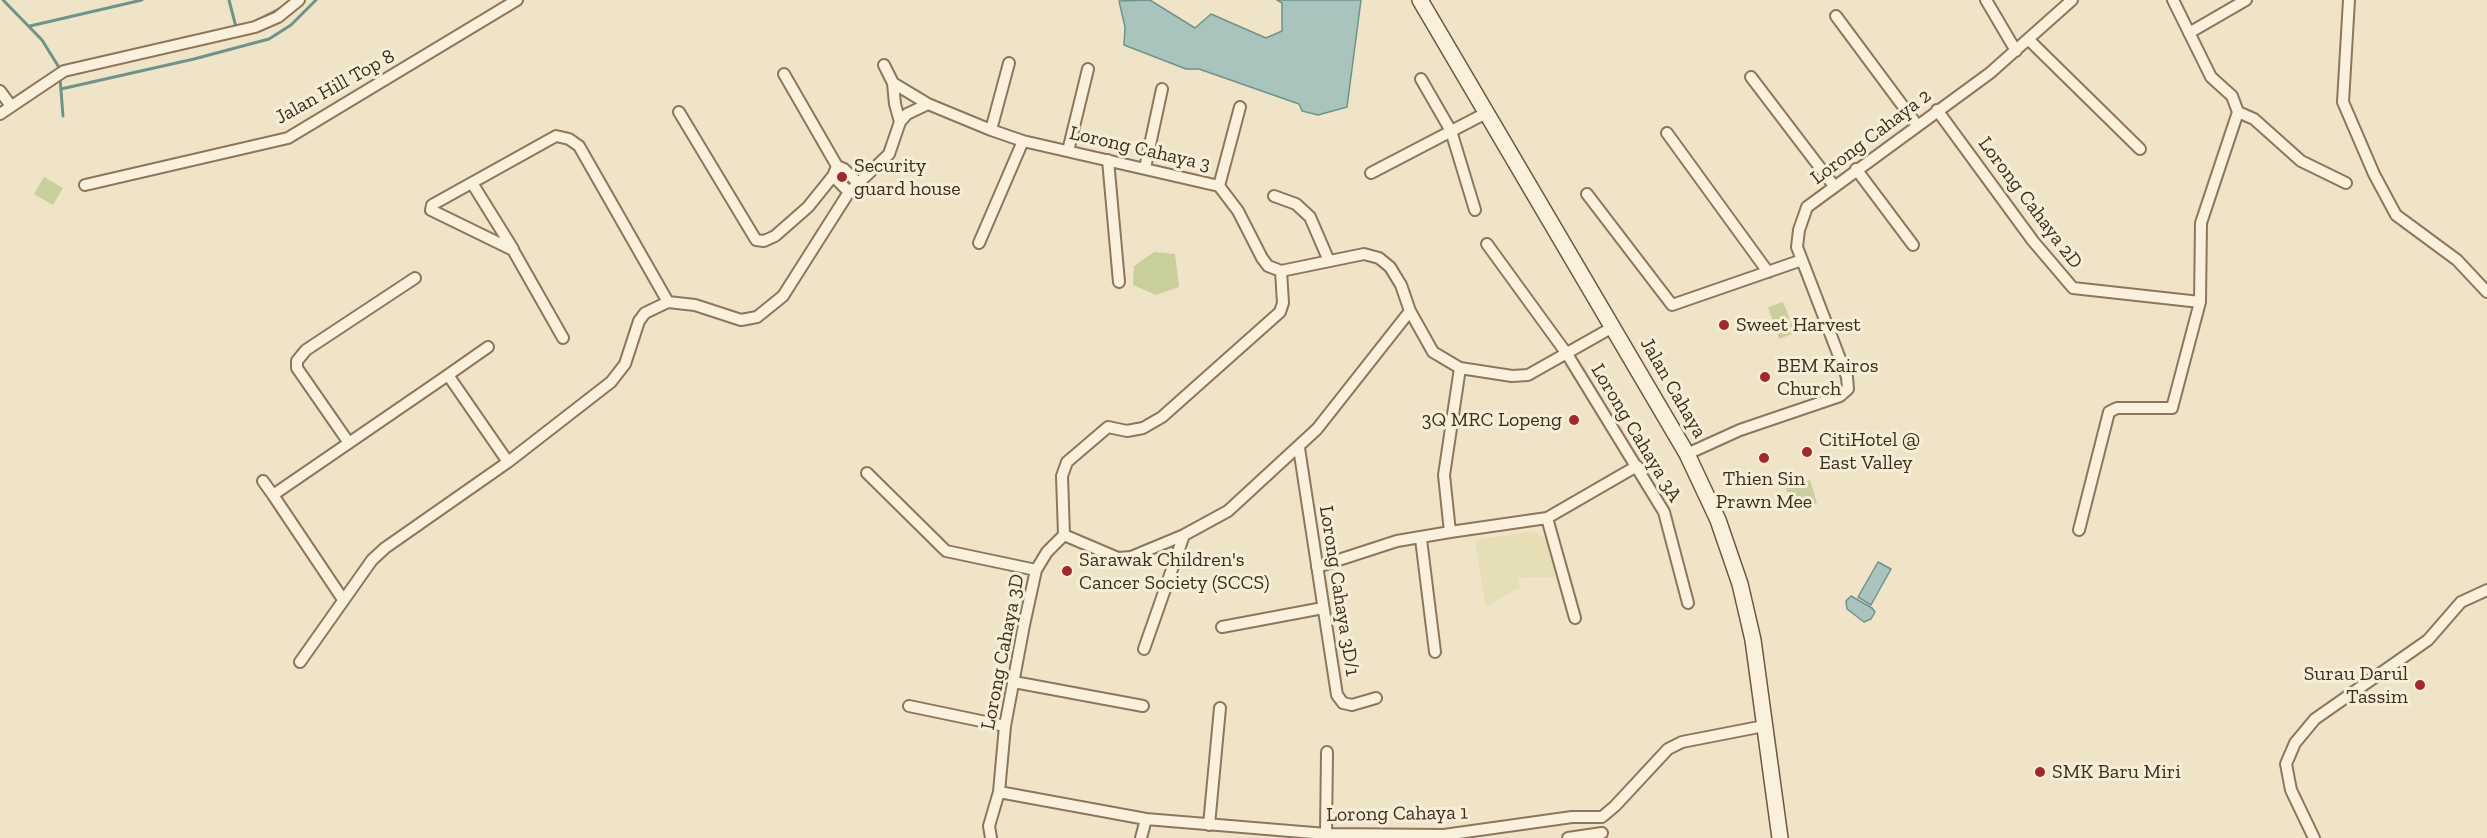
<!DOCTYPE html>
<html>
<head>
<meta charset="utf-8">
<style>
  body { margin:0 }
  canvas { display:block; background:#f0e4c8 }
</style>
</head>
<body>
<canvas width="2487" height="838"></canvas>
<script>
const ctx = document.querySelector('canvas').getContext('2d');
ctx.lineJoin = 'round';
function fillPath(path, color) { ctx.fillStyle = color; ctx.fill(path, 'evenodd'); }
const toPath = rows => new Path2D(rows.map(r => 'M' + r).join(''));
function trace(path, color, width, dash) { ctx.strokeStyle = color; ctx.lineWidth = width; ctx.lineCap = dash ? 'butt' : 'round'; ctx.setLineDash(dash || []); ctx.stroke(path); }
function label(font, color, halo, rows, align = 'center') {
  ctx.font = font + ' "Zilla Slab",serif'; ctx.lineWidth = 6; ctx.setLineDash([]); ctx.textBaseline = 'middle'; ctx.strokeStyle = halo; ctx.fillStyle = color; for (const [text, x, y, turn = 0] of rows) {
    ctx.save(); ctx.translate(x, y); ctx.rotate((+turn || 0) * Math.PI / 180); ctx.textAlign = isNaN(turn) ? turn : align; if (halo) ctx.strokeText(text, 0, 0); ctx.fillText(text, 0, 0); ctx.restore();
  }
}
fillPath(toPath([
  [1533,531,1546,538,1555,577,1518,578,1520,587,1486,607,1475,540]
]), '#e6deb5');
fillPath(toPath([
  [44,177,63,188,53,205,34,194],
  [1154,252,1175,254,1179,287,1156,295,1133,285,1134,266],
  [1783,302,1793,327,1792,334,1779,339,1768,307],
  [1810,480,1817,503,1793,511,1786,488]
]), '#c9cf9b');
const water = toPath([
  [1150,0,1195,28,1211,14,1266,38,1282,31,1282,3,1277,0,1361,0,1347,107,1318,115,1302,111,1299,104,1199,69,1186,69,1124,45,1125,27,1119,1,1150,0],
  [1878,562,1891,569,1871,605,1858,597,1878,562],
  [1851,596,1872,608,1875,612,1871,619,1864,622,1847,609,1846,601,1851,596]
]);
fillPath(water, '#a9c4bc');
trace(water, '#6f938a', 1.5);
trace(toPath([
  [3,0,42,40,60,69],
  [229,0,236,27,233,28],
  [252,23,281,8],
  [30,26,142,0],
  [60,78,63,116],
  [61,89,194,59,269,39,291,25,316,0]
]), '#6f938a', 3);
const street = toPath([
  [1986,0,2016,51],
  [2173,0,2211,77,2232,96,2238,112,2254,119,2301,161,2346,183],
  [2349,0,2343,102,2374,174,2396,215,2457,260,2487,292],
  [1836,16,1917,125],
  [2189,33,2246,0],
  [2029,40,2140,149],
  [884,65,893,83,928,104,991,130,1023,141,1219,186,1238,211,1262,258,1268,266,1281,271,1364,254,1379,258,1390,267,1401,285,1410,311,1433,352,1460,368,1512,376,1528,375,1613,327],
  [1751,77,1834,186],
  [1421,79,1451,131,1475,210],
  [893,83,895,104,900,122],
  [0,91,11,106],
  [1937,110,2033,241,2073,288,2200,302,2201,223,2238,112],
  [679,112,756,240,764,241,775,236,808,207,833,176,837,166,784,74],
  [0,114,64,71,255,27,278,17,299,0],
  [991,130,1009,63],
  [1667,133,1768,272],
  [1068,151,1088,69],
  [1108,160,1119,282],
  [837,166,844,169,859,184],
  [1145,168,1162,89],
  [1856,169,1913,245],
  [1371,173,1486,113],
  [833,176,849,192],
  [472,183,513,249],
  [85,185,288,138,517,0],
  [1219,186,1240,107],
  [1587,194,1672,305,1802,260],
  [1274,196,1296,204,1310,217,1329,261],
  [979,243,1023,141],
  [1487,244,1567,354,1664,512,1688,603],
  [563,338,513,250,431,210,432,205,556,136,569,139,579,146,668,302,695,305,741,320,757,317,783,296,849,192,889,154,900,122,907,114,928,104],
  [448,375,488,347],
  [349,443,297,368,297,361,306,350,415,278],
  [1299,448,1337,695,1343,703,1352,705,1376,698],
  [1687,454,1740,430,1840,396,1848,389,1847,377,1797,247,1799,230,1807,207,1990,73,2072,0],
  [867,473,946,551,1036,570],
  [263,481,273,495],
  [1547,518,1575,618],
  [2079,530,2109,412,2117,408,2172,408,2200,302],
  [1450,532,1547,518,1637,466],
  [1064,535,1062,476,1067,462,1108,427,1127,431,1143,428,1162,417,1280,312,1283,303,1281,271],
  [1421,539,1435,652],
  [1317,567,1397,541,1450,532,1444,475,1460,368],
  [342,598,273,495,448,375,508,462],
  [1222,627,1323,608],
  [1144,649,1184,535],
  [300,662,372,560,385,548,508,462,611,382,625,364,639,321,645,313,668,302],
  [1014,682,1143,706],
  [909,706,1005,726],
  [999,792,1146,819,1326,834,1444,835,1572,817,1602,817,1615,806,1668,749,1682,742,1764,726],
  [1209,825,1220,708],
  [1326,834,1327,752],
  [991,838,989,826,999,792,1005,726,1024,625,1036,570,1047,552,1064,535,1118,558,1131,557,1184,535,1228,511,1317,429,1410,311],
  [1141,838,1146,819],
  [1568,838,1602,833],
  [2314,838,2291,790,2286,764,2295,743,2315,719,2428,640,2461,602,2487,590]
]);
const secondary = toPath([
  [1420,0,1687,454,1718,520,1740,584,1753,640,1780,838]
]);
trace(street, '#8d765c', 14);
trace(secondary, '#6f573f', 18);
trace(street, '#faf1dc', 10);
trace(secondary, '#faf1dc', 15);
for (const [x, y, r, color] of [
  [842,177,6,"#9e2a2b"],
  [1724,325,6,"#9e2a2b"],
  [1765,377,6,"#9e2a2b"],
  [1574,420,6,"#9e2a2b"],
  [1807,452,6,"#9e2a2b"],
  [1764,458,6,"#9e2a2b"],
  [1067,571,6,"#9e2a2b"],
  [2420,685,6,"#9e2a2b"],
  [2040,772,6,"#9e2a2b"]
]) { const dot = new Path2D(); dot.arc(x, y, r, 0, 2 * Math.PI); ctx.fillStyle = color; ctx.fill(dot); trace(dot, '#f7eed8', 2); }
label('20px', '#3d2e20', '#f7eed8', [
  ["Jalan Hill Top 8",335,87,-29],
  ["Lorong Cahaya 2",1871,137,-37],
  ["Lorong Cahaya 3",1140,149,13],
  ["Lorong Cahaya 2D",2030,203,53],
  ["Jalan Cahaya",1673,388,60],
  ["Lorong Cahaya 3A",1636,433,59],
  ["Lorong Cahaya 3D/1",1339,591,81],
  ["Lorong Cahaya 3D",1003,652,-79],
  ["Lorong Cahaya 1",1397,814,-1]
]);
label('20px', '#3d2e20', '#f7eed8', [
  ["Security",854,166],
  ["guard house",854,189],
  ["Sweet Harvest",1736,325],
  ["BEM Kairos",1777,366],
  ["Church",1777,389],
  ["3Q MRC Lopeng",1562,420,"right"],
  ["CitiHotel @",1819,440],
  ["East Valley",1819,463],
  ["Thien Sin",1764,479,"center"],
  ["Prawn Mee",1764,502,"center"],
  ["Sarawak Children's",1079,560],
  ["Cancer Society (SCCS)",1079,583],
  ["Surau Darul",2408,674,"right"],
  ["Tassim",2408,697,"right"],
  ["SMK Baru Miri",2052,772]
], 'left');
</script>
</body>
</html>
